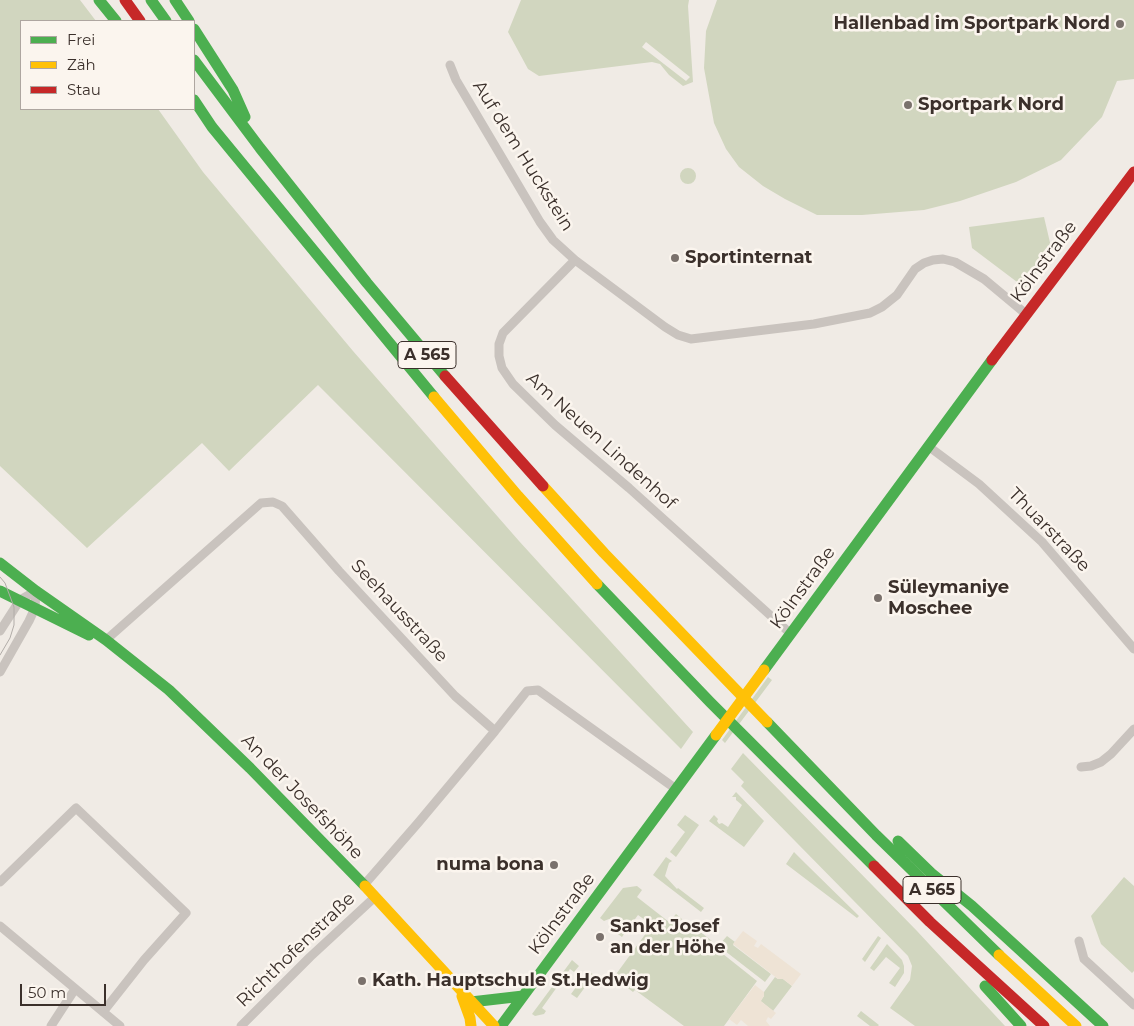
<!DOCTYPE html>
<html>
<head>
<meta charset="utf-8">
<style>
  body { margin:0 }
  #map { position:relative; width:1134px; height:1026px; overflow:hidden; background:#f0ebe5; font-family:Montserrat,sans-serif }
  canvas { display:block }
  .legend { position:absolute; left:20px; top:20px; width:175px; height:90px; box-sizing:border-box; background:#fbf5ee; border:1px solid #aea6a0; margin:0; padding:6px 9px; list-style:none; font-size:15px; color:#3b302b }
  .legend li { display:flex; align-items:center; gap:10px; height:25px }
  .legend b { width:25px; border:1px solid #aea6a0 }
  .scale { position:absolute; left:20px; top:984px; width:86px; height:22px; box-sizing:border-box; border:2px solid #3b302b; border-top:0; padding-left:6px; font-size:15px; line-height:18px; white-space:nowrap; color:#3b302b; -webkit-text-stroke:4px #fbf5ee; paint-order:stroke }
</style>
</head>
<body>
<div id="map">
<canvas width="1134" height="1026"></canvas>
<ul class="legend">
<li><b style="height:6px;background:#4caf50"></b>Frei</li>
<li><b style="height:6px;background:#ffc107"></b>Zäh</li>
<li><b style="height:6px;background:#c62828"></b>Stau</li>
</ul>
<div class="scale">50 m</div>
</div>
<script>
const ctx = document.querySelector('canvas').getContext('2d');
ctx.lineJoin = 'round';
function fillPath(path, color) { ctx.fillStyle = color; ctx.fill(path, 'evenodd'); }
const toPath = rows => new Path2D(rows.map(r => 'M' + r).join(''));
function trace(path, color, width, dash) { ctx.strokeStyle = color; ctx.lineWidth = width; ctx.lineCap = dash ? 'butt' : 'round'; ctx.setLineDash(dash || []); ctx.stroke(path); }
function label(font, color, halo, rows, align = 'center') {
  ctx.font = font + ' Montserrat,sans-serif'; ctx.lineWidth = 5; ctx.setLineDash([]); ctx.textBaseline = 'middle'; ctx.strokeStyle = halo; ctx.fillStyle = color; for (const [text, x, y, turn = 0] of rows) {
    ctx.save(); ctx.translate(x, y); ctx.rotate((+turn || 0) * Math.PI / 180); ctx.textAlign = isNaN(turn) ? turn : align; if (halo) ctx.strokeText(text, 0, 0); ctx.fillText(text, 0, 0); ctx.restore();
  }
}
fillPath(toPath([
  [0,0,80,0,96,21,21,21,21,109,158,109,203,172,353,351,519,541,693,732,681,749,318,385,229,471,202,443,87,548,0,466],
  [521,0,689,0,688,6,693,82,683,86,669,75,660,64,652,62,539,76,528,69,508,32],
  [646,42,690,77,686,81,642,47],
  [717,0,1134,0,1134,79,1117,81,1102,117,1061,160,1016,182,960,201,924,210,862,215,817,215,785,199,763,186,739,167,726,149,714,123,704,68,706,31],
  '680 176a8 8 0 1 1 16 0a8 8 0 1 1-16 0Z',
  [1044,217,1052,251,1025,288,972,248,969,227],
  [768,677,772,680,725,743,722,740],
  [743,753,917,931,1005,1026,915,1026,890,1008,910,980,912,966,908,956,741,786,744,782,731,769],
  [736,792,764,821,744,847,709,821,714,815,718,819,717,821,719,824,722,823,728,827,742,805,736,800,736,797,732,797],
  [685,815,699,825,676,857,670,852,685,832,677,825],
  [794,852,806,864,859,916,857,918,786,864],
  [666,857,672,861,669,863,665,876,677,889,678,888,704,908,701,912,653,875],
  [1124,877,1134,886,1134,971,1132,973,1101,944,1091,916],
  [637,886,642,890,637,897,669,922,676,914,682,919,676,927,685,934,692,925,718,946,723,954,757,981,724,1026,684,1026,635,990,633,992,614,977,652,925,638,915,622,937,615,932,614,934,612,932,615,929,613,927,613,922,609,919,604,921,600,918,623,888],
  [727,936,735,942,733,945,771,974,765,982,725,951,720,944],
  [878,936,881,938,865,962,862,959],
  [887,944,902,960,904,966,904,973,895,987,889,983,900,968,886,957,874,971,870,968],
  [572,960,579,966,574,972,570,969,542,1008,546,1011,544,1014,535,1016,532,1014],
  [588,971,594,975,577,998,571,994],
  [775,977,778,979,783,979,792,986,773,1011,760,1001,764,996,764,992],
  [861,1011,879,1025,878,1026,870,1026,857,1016]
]), '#d1d6bf');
fillPath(toPath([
  [743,931,757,941,754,946,758,948,761,944,801,974,792,986,783,979,778,979,733,944],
  [755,985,764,992,764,996,761,1001,776,1013,771,1019,768,1017,766,1021,770,1026,748,1026,741,1020,737,1025,729,1019]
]), '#eee3d5');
trace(toPath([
  [450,65,456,80,540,222,553,240,575,260],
  [928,446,979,484,1042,542,1134,649],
  [0,631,20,600,36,591,35,608,29,621,0,672],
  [791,634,629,488,555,425,513,384,502,368,499,356,499,344,503,333,575,260,665,327,678,335,691,339,814,324,870,313,882,307,897,295,915,269,924,263,933,260,943,259,955,262,984,279,1026,314],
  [106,640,261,503,273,502,282,506,339,571,455,696,495,731,527,691,538,690,676,789],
  [1081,767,1091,766,1101,762,1111,754,1134,729],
  [0,882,76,808,186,913,144,960,103,1012],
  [364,885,418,823,495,731],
  [0,926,120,1026],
  [1079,941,1084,959,1134,1005],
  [51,1026,75,989],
  [241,1026,310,957,375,897]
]), '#c9c3be', 9);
trace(toPath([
  [99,0,116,21],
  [151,0,166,21],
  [175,0,189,21],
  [194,29,233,90,245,117],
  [194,60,260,148,367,283,445,376],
  [194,100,212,127,434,397],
  [0,563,36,591,106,640,169,690,250,768,365,886],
  [597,584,710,702,874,866],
  [0,591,89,635],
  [764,670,992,360],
  [767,722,876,835,999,955],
  [898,841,931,873,972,906,1103,1026],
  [985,986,1021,1026],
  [471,1002,523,996],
  [501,1026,716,735]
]), '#4caf50', 11);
trace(toPath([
  [434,397,518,496,597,584],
  [543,486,604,553,767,722],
  [365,886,494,1026],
  [999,955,1076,1026],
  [462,996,470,1018,471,1026]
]), '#ffc107', 11);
trace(toPath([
  [125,0,140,21],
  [992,360,1134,172],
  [445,376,543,486],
  [874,866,930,922,1044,1026]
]), '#c62828', 11);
trace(toPath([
  [0,577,5,583,14,607,14,625,10,638,0,655]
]), '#b1aca8', 1);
trace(toPath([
  [716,735,764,670]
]), '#ffc107', 11);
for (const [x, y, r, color] of [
  [1120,24,5,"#7a716c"],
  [908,105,5,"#7a716c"],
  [675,258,5,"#7a716c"],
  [878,598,5,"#7a716c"],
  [554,865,5,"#7a716c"],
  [600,937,5,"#7a716c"],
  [362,981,5,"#7a716c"]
]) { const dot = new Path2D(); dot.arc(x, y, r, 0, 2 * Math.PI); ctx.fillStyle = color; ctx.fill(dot); trace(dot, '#fbf5ee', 2); }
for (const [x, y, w] of [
  [427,355,58],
  [932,890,58]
]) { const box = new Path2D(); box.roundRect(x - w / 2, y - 13.5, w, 27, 4); ctx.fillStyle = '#fbf5ee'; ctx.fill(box); trace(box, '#3b302b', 1); }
label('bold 16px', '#3b302b', null, [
  ["A 565",427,355],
  ["A 565",932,890]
]);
label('bold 18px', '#3b302b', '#fbf5ee', [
  ["Hallenbad im Sportpark Nord",1110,24,"right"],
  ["Sportpark Nord",918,105],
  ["Sportinternat",685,258],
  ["Süleymaniye",888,588],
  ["Moschee",888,609],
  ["numa bona",544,865,"right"],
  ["Sankt Josef",610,927],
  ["an der Höhe",610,948],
  ["Kath. Hauptschule St.Hedwig",372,981]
], 'left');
label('18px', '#3b302b', '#fbf5ee', [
  ["Auf dem Huckstein",523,156,58],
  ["Kölnstraße",1044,262,-53],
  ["Am Neuen Lindenhof",601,441,42],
  ["Thuarstraße",1049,530,46],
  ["Kölnstraße",803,588,-54],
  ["Seehausstraße",399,611,47],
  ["An der Josefshöhe",302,797,46],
  ["Kölnstraße",562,914,-53],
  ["Richthofenstraße",296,950,-44]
]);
</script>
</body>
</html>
